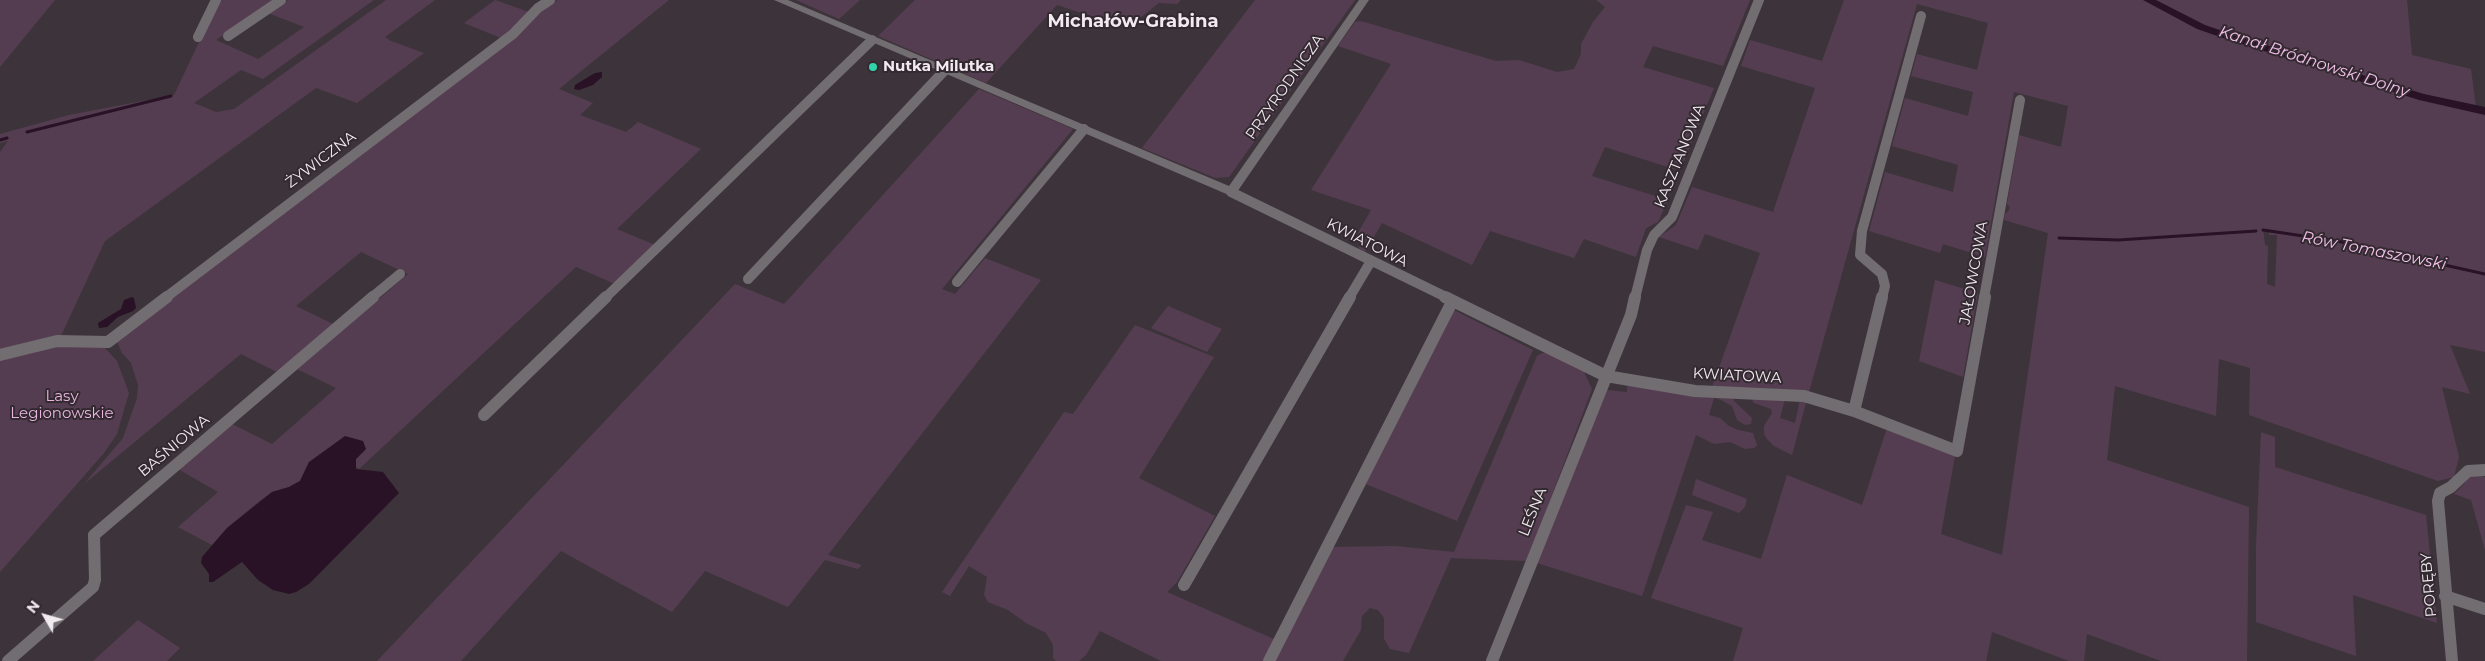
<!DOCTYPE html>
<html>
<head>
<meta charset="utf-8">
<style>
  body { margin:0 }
  #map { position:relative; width:2485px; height:661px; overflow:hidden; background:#3d343b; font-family:Montserrat,sans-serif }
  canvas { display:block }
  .north { position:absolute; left:20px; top:591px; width:50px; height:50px; -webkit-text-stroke:4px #332a31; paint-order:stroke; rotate:308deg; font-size:14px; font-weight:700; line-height:20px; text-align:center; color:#f1eaef }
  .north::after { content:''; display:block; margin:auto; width:18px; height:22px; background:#f1eaef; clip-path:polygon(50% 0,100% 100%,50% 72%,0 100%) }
</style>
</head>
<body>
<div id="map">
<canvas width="2485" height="661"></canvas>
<div class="north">N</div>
</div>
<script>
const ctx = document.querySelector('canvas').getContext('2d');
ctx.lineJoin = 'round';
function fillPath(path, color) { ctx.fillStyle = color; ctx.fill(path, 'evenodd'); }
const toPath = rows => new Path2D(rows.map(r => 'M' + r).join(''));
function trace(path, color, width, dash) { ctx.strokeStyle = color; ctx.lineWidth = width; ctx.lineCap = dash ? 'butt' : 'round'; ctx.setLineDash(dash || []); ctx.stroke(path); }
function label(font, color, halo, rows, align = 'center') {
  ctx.font = font + ' Montserrat,sans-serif'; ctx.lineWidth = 4; ctx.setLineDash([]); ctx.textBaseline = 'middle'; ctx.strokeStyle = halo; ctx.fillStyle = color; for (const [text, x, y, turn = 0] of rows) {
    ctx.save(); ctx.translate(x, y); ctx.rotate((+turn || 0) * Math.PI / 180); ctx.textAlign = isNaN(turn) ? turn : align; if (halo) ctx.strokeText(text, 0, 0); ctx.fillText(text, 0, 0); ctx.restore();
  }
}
fillPath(toPath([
  [0,0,55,0,0,67],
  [219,0,274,0,216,40,258,59,304,27,268,13,288,0,374,0,263,79,241,70,194,103,216,112,234,109,386,0,435,0,385,37,391,41,424,53,357,103,316,88,105,241,60,338,0,352,0,152,8,141,0,143,0,134,69,115,174,95],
  [495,0,529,12,516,27,501,38,464,23],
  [557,0,669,0,559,89,593,103,580,115,626,132,638,122,701,149,617,229,655,245,615,284,576,267,359,469,354,465,356,459,366,449,309,462,300,481,289,487,272,492,257,503,227,528,212,545,178,527,218,492,178,469,232,424,272,444,336,388,297,369,408,274,361,252,296,306,335,325,279,373,241,354,84,484,123,438,137,398,138,385,131,363,122,353,117,342,122,334],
  [796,0,860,0,839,19],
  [915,0,1181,0,1177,4,1159,3,1141,17,1121,17,1105,21,1057,5,986,83,878,36],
  [1255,0,1355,0,1229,177,1215,178,1142,148],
  [1596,0,1750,0,1723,66,1653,46,1643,67,1714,88,1680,171,1605,147,1592,176,1668,200,1658,222,1646,228,1636,257,1584,239,1574,258,1490,231,1472,265,1382,223,1365,252,1358,248,1363,241,1355,238,1371,210,1311,190,1391,64,1338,46,1355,22,1361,21,1496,61,1519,60,1557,72,1574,69,1581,54,1581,44,1593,22,1605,7],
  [1844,0,2407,0,2412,55,2471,69,2476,107,2485,109,2485,352,2450,345,2470,394,2442,387,2459,457,2454,477,2438,481,2249,415,2250,368,2219,359,2216,416,2115,386,2107,460,2249,507,2247,661,2161,661,2087,634,2084,661,2069,661,1992,632,1986,661,1733,661,1743,628,1651,598,1686,505,1713,512,1702,540,1761,559,1787,475,1862,505,1887,428,1955,456,1941,534,2002,555,2048,233,2004,220,2005,213,2008,212,2010,207,2007,204,2019,135,2061,147,2068,106,2014,92,1985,257,1943,244,1940,253,1869,231,1885,172,1953,192,1958,165,1892,146,1905,98,1968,116,1973,92,1911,76,1917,54,1977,70,1988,23,1917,4,1809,392,1712,387,1760,253,1705,234,1698,250,1659,237,1676,225,1692,187,1773,212,1815,88,1741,66,1750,40,1822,61],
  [2263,229,2269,229,2269,235,2277,235,2275,287,2267,284,2268,246,2265,245],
  [979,89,1073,129,942,289,955,294,985,258,1041,280,828,555,862,565,858,569,825,560,788,607,705,571,672,612,561,551,461,661,377,661,735,284,784,304],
  [1935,280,1978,293,1963,377,1919,361],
  [1168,306,1222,329,1207,352,1151,328],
  [1452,309,1533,350,1457,521,1363,483],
  [1135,325,1214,357,1139,478,1215,516,1177,582,1167,592,1276,640,1264,661,1161,661,1100,631,1086,655,1079,661,1056,661,1053,658,1053,645,1046,633,1026,623,1008,610,988,602,984,595,987,577,969,566,950,596,942,592,1064,412,1073,414],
  [55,344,104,347,117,361,129,393,117,434,104,453,0,572,0,358],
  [1542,353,1548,353,1584,372,1592,389,1527,561,1451,558,1409,653,1390,649,1384,639,1384,618,1378,610,1370,608,1362,616,1361,630,1343,661,1272,661,1330,547,1395,546,1454,552,1537,356],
  [1627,385,1732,396,1734,401,1752,418,1751,424,1745,425,1737,420,1732,406,1719,399,1714,398,1709,415,1720,418,1729,426,1738,430,1753,433,1757,445,1754,448,1745,449,1730,442,1714,444,1696,435,1642,596,1537,563,1606,390,1627,392],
  [1750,397,1785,399,1780,418,1795,423,1800,399,1807,399,1792,455,1774,446,1767,439,1764,434,1764,426,1772,413,1771,409,1754,403],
  [2261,432,2275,437,2275,467,2426,515,2437,623,2353,595,2356,656,2256,622,2256,546],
  [2469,474,2485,477,2485,550,2471,500,2454,494,2464,484],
  [1696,479,1747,499,1745,507,1739,513,1692,495],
  [138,620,180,648,167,661,93,661]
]), '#553d51');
fillPath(toPath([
  [602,72,602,77,593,85,579,90,574,89,575,85,595,73],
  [132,297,134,298,136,308,133,311,118,317,107,327,99,328,98,323,121,309,124,300],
  [345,436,363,441,366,449,356,459,356,469,383,472,399,493,309,584,296,592,289,594,273,590,258,580,242,562,213,582,209,582,209,574,201,563,202,557,227,528,272,492,289,487,300,481,309,462]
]), '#291126');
trace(toPath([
  [27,132,171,96],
  [0,140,7,138],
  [2263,230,2337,241,2485,274],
  [2059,238,2118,240,2256,231]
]), '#291126', 3);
fillPath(toPath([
  [2143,0,2156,0,2205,25,2237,36,2424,94,2485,107,2485,115,2419,100,2229,40,2197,29,2143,0]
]), '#291126');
trace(toPath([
  [228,36,281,0],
  [198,37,216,0],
  [1231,192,1448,298],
  [748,279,945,70],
  [957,282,1084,129],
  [165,298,513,34,538,8,550,0],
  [371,298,400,274],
  [605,298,872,40],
  [1349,298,1371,261],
  [1635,298,1647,250,1654,235,1672,217,1759,0],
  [1882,298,1885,286,1882,274,1860,255,1862,231,1921,16],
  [1984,298,2020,100]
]), '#726d71', 10);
trace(toPath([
  [1445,297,1606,376,1695,391,1804,396,1854,411,1957,451,1985,297],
  [0,355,57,341,108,342,167,297],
  [1854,411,1882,297],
  [484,415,606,297],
  [1184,585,1350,297],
  [2445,596,2485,609],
  [8,661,93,587,95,580,94,535,373,297],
  [1269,661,1452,302],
  [1492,661,1631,315,1635,297],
  [2452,661,2438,501,2440,493,2451,487,2468,471,2485,470]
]), '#726d71', 12);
fillPath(toPath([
  [774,0,788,0,1229,186,1359,0,1369,0,1235,195,1231,196,774,0]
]), '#726d71');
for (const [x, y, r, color] of [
  [873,67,5,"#2fd4aa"]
]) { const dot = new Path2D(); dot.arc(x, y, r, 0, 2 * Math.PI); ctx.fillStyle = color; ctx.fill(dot); trace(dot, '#332a31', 2); }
label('bold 15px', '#f1eaef', '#332a31', [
  ["Nutka Milutka",883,67]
], 'left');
label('15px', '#f1eaef', '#332a31', [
  ["PRZYRODNICZA",1285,87,-55],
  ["KASZTANOWA",1680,156,-68],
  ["ŻYWICZNA",321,160,-37],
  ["KWIATOWA",1367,243,27],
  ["JAŁOWCOWA",1974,273,-80],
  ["KWIATOWA",1737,376,3],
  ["BAŚNIOWA",174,446,-40],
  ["LEŚNA",1533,512,-68],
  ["PORĘBY",2429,585,-95]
]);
label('15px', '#e9b5df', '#332a31', [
  ["Lasy",62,397],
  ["Legionowskie",62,414]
]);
label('italic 16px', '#f5c1eb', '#332a31', [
  ["Kanał Bródnowski Dolny",2314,62,18],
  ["Rów Tomaszowski",2374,251,11]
]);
label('bold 18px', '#f1eaef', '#332a31', [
  ["Michałów-Grabina",1133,22]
]);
</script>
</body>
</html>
